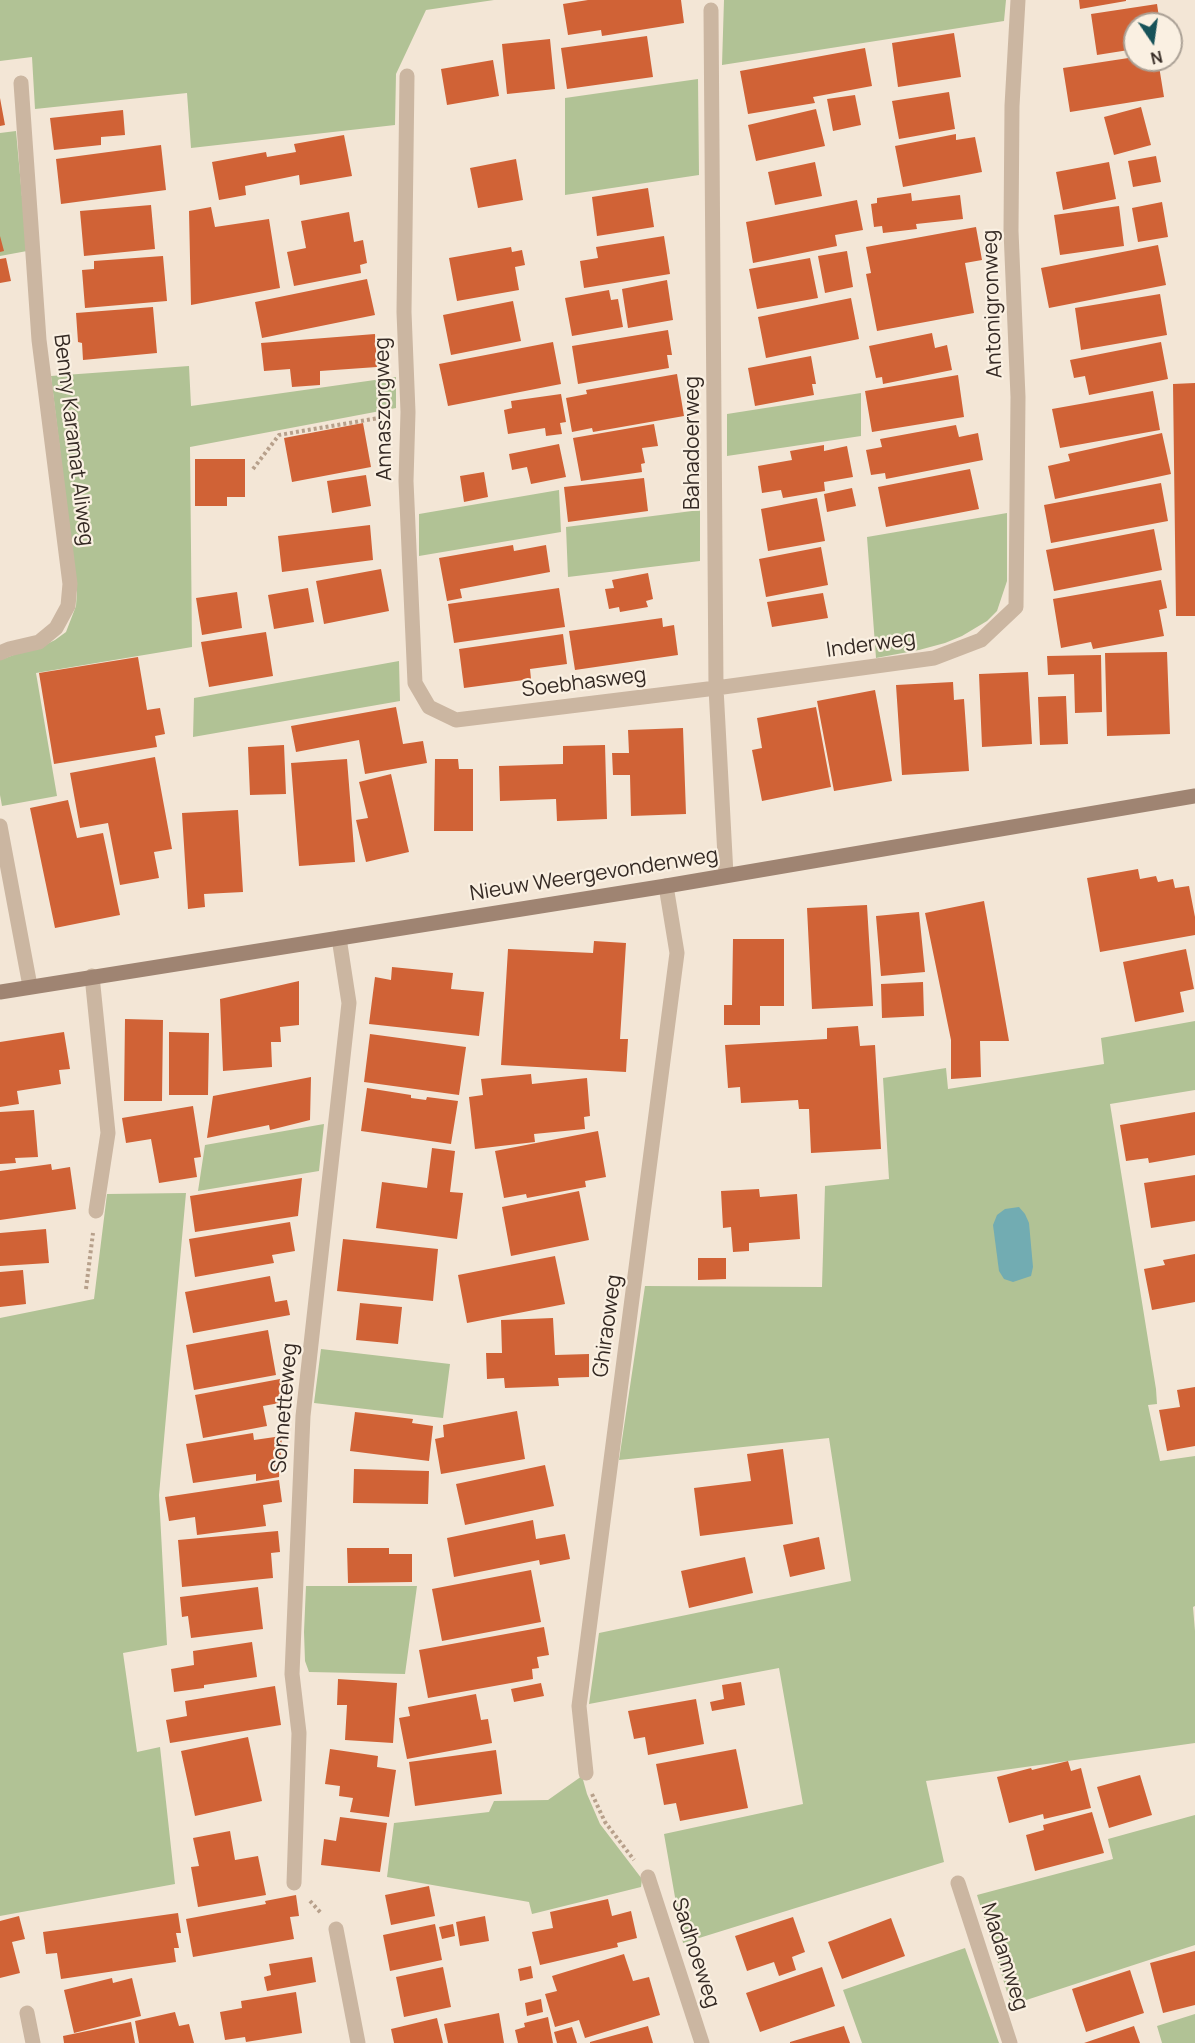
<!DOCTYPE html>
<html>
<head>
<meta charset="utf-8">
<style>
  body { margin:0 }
  #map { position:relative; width:1195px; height:2043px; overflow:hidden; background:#f3e6d6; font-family:Manrope,sans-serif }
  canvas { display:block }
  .north { position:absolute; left:1123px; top:12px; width:60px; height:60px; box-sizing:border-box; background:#faf0e2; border:2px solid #aba196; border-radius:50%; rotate:167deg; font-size:16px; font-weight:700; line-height:24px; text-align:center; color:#352a24 }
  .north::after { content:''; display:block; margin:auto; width:21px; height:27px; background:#175259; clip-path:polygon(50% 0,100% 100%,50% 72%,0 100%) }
</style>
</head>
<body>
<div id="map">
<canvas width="1195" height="2043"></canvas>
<div class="north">N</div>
</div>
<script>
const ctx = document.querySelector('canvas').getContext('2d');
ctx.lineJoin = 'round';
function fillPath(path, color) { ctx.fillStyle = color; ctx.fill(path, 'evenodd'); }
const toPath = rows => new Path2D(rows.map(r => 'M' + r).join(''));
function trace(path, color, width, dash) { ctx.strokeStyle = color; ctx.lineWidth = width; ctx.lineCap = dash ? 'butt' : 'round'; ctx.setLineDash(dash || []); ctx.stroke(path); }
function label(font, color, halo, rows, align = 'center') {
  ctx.font = font + ' Manrope,sans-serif'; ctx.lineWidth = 4.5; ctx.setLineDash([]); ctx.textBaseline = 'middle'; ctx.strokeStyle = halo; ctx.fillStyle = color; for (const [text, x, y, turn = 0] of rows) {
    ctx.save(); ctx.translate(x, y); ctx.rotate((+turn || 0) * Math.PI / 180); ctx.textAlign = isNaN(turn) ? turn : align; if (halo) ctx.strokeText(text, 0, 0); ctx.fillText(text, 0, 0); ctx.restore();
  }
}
fillPath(toPath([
  [0,0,494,0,426,10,396,74,395,125,191,148,187,93,35,109,32,57,0,61],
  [724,0,1006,0,1004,21,722,65],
  [698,79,699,175,565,195,565,98],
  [16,131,27,251,0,256,0,133],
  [189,366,191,406,396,377,396,408,190,447,192,647,36,673,57,796,2,806,0,795,0,660,19,653,37,649,55,640,66,632,76,606,77,592,51,376],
  [861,393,861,436,727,456,727,414],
  [559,490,561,532,419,556,419,514],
  [700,510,700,561,568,577,566,527],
  [1007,513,1007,581,997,611,987,621,962,636,945,643,919,650,876,658,867,537],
  [399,661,400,701,193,737,194,698],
  [1195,1021,1195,1090,1110,1104,1156,1389,1157,1404,1148,1405,1160,1461,1195,1456,1195,1606,1193,1607,1195,1631,1195,1743,926,1781,944,1862,683,1943,664,1834,803,1804,779,1668,589,1704,599,1633,851,1581,829,1438,619,1460,645,1286,822,1287,825,1186,889,1179,883,1078,946,1068,948,1089,1104,1064,1101,1038],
  [324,1124,319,1171,198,1191,205,1145],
  [186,1193,159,1495,167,1645,123,1653,137,1752,160,1747,175,1884,0,1916,0,1318,94,1299,107,1194],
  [321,1349,450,1364,443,1418,314,1403],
  [306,1586,417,1586,405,1674,309,1672,305,1661,304,1632],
  [582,1776,587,1794,600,1824,642,1879,641,1887,532,1914,529,1902,387,1877,394,1823,489,1812,494,1801,548,1800],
  [1195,1815,1195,1945,1011,2005,977,1895,1113,1859,1108,1839],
  [965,1948,999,2043,862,2043,843,1990],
  [1195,2014,1195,2043,1162,2043,1157,2026]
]), '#b1c295');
fillPath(toPath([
  [1019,1207,1025,1214,1029,1223,1033,1267,1031,1276,1013,1282,1004,1279,999,1271,993,1225,997,1215,1005,1209]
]), '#72acb2');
fillPath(toPath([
  [588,0,681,0,684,23,602,36,601,30,568,35,563,4],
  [1079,0,1126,0,1126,1,1080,9],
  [1157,4,1160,24,1135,24,1135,49,1097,55,1091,14],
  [954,33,961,77,898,87,892,43],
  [647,36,653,77,567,89,561,48],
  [550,39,555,89,507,94,502,44],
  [865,48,872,86,813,97,815,103,748,114,740,71],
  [1135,57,1135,60,1158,60,1164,97,1070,112,1063,68],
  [493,60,499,96,447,105,441,69],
  [949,92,955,129,899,139,892,101],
  [855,95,861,125,833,131,827,99],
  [0,98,5,125,0,126],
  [1141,107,1151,145,1114,155,1104,117],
  [816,109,825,146,756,161,748,125],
  [123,110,125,135,101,137,101,145,54,150,50,118],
  [956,134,956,140,975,137,982,172,903,187,895,146],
  [344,135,352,176,300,185,299,175,245,186,246,195,219,200,212,162,266,152,267,157,296,152,294,144],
  [161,145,166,190,61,204,56,159],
  [1156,156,1161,182,1133,187,1128,161],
  [516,159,523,200,478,208,470,168],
  [815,162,822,196,775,205,768,172],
  [1109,162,1116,199,1063,210,1056,172],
  [648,188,654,227,597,236,592,197],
  [911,193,912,201,960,195,963,219,916,224,917,229,883,233,882,226,874,227,871,204,877,203,877,198],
  [857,200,863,230,835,235,837,246,753,263,746,222],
  [1162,202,1168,237,1138,242,1132,208],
  [151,205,155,249,84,256,80,211],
  [1119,206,1124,246,1060,255,1054,215],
  [211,207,215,227,269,219,280,288,191,305,189,211],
  [349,212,354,242,363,240,367,263,360,265,361,273,294,286,287,252,306,248,301,221],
  [976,227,982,260,965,263,974,313,877,331,866,274,871,273,866,247],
  [0,236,4,251,0,252],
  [664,236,670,274,584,288,580,261,598,258,596,247],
  [1158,245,1166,285,1049,308,1041,268],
  [511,247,512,252,522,250,525,265,515,267,519,290,457,301,449,258],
  [847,251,853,287,825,293,818,256],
  [163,256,167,301,85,308,82,270,94,269,94,261],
  [6,258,11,281,0,283,0,259],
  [810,258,818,298,757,309,749,269],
  [367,279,375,315,262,338,255,302],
  [667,280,673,320,628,328,622,289],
  [609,290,611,300,618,299,623,327,572,336,565,298],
  [1160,294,1167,335,1081,350,1075,308],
  [851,298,859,339,766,358,758,317],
  [513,301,521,341,451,355,443,315],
  [153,307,157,353,83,360,82,343,78,342,76,313],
  [668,330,672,355,667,355,669,368,578,384,572,346],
  [932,333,935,348,947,345,952,370,883,384,882,377,876,378,869,346],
  [375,334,377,367,320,371,320,385,292,387,290,369,264,371,261,343],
  [553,342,561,384,448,406,439,364],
  [1161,342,1168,379,1089,395,1085,376,1074,378,1070,360],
  [811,356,816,384,812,384,814,395,755,406,748,368],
  [677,374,684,416,593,432,592,428,572,432,566,398,587,394,586,390],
  [958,375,964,417,872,432,865,391],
  [1195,383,1195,616,1176,616,1173,384],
  [1153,391,1160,430,1060,448,1052,409],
  [561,394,566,422,560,423,562,434,546,436,545,428,508,434,504,410,512,408,511,401],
  [363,423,371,467,292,482,284,438],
  [654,424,658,446,642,448,645,463,641,464,642,472,581,481,573,438],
  [956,425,959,437,978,433,983,460,886,479,885,473,871,475,866,450,882,447,880,439],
  [1162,433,1171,474,1055,499,1048,466,1070,461,1068,454],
  [559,444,566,477,531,484,527,467,512,470,509,454],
  [824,445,824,451,847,446,853,477,824,482,825,491,783,498,781,490,762,493,758,466,792,460,790,451],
  [195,459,245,459,245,497,227,497,227,506,195,506],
  [970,469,979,509,886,527,878,487],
  [484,472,488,497,464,502,460,476],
  [366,475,371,506,332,513,327,481],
  [644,478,648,511,568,522,564,487],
  [1161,483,1168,521,1051,543,1044,505],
  [852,488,856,506,827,512,824,494],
  [817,498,825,541,768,551,761,509],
  [370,525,373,560,282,572,278,536],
  [1154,529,1162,570,1054,591,1046,550],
  [513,545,514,551,546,545,550,572,460,589,462,598,447,601,439,558],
  [821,547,828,585,766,597,759,559],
  [381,569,389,611,324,624,316,581],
  [648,573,653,599,646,601,648,607,620,612,619,607,609,609,605,589,614,588,612,580],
  [1161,580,1167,608,1159,610,1164,636,1093,649,1091,642,1061,648,1053,599],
  [308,588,314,622,274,629,268,595],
  [559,588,565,627,454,643,448,604],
  [237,592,242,628,202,635,196,598],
  [823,593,828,618,772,627,767,602],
  [662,618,663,627,674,625,678,655,575,670,569,631],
  [266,632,273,676,209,687,201,642],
  [563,634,567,664,530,669,531,679,464,688,459,649],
  [1167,652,1170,734,1107,736,1105,653],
  [1101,655,1102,712,1075,713,1074,674,1048,675,1047,656],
  [138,657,147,710,160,708,165,734,155,736,157,747,54,764,39,673],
  [1028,672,1032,744,982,747,979,674],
  [953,682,954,700,964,699,969,771,902,775,896,685],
  [875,690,892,781,834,791,817,701],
  [1066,696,1068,744,1040,745,1038,697],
  [396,707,403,744,423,741,427,763,365,774,359,740,296,752,291,726],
  [816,707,831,787,762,801,752,750,762,748,757,718],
  [683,728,686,814,631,816,630,775,613,775,612,753,629,753,628,730],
  [284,745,286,794,250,795,248,747],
  [605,745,607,819,557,821,556,799,500,801,499,766,563,764,563,746],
  [155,757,172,849,154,852,159,878,120,885,108,823,80,828,70,773],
  [347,759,355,862,299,866,291,763],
  [435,759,458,759,459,769,473,769,473,831,434,831],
  [391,774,409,852,366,862,356,820,368,818,359,782],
  [68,800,77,838,103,833,120,915,55,928,30,808],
  [238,810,243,892,204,894,205,907,188,909,182,813],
  [1138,869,1140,879,1156,876,1158,882,1173,879,1175,888,1189,886,1195,917,1195,935,1100,952,1087,878],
  [984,901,1009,1041,980,1041,981,1077,951,1079,951,1040,925,913],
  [867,905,873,1006,812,1009,807,908],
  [919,912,925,972,881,976,876,916],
  [733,939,784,939,784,1006,760,1006,760,1025,724,1025,724,1005,732,1005],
  [594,941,626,943,620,1039,628,1039,626,1072,501,1065,508,949,593,953],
  [1186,949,1194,989,1180,992,1184,1012,1135,1022,1123,962],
  [392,967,453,973,451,989,484,992,479,1036,369,1024,375,977,391,980],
  [299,981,299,1025,280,1027,281,1042,271,1042,272,1067,223,1071,220,999],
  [923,982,924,1016,882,1018,881,984],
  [125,1019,163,1020,162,1101,124,1101],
  [858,1026,860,1046,875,1045,881,1149,811,1153,809,1109,799,1109,798,1100,741,1103,740,1087,728,1088,725,1045,827,1039,827,1028],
  [64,1032,70,1069,59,1070,61,1084,17,1091,19,1104,0,1107,0,1042],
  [169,1032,209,1033,208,1095,169,1095],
  [370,1034,466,1047,459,1095,364,1082],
  [531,1074,532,1084,587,1078,590,1116,584,1117,585,1129,534,1134,535,1142,475,1149,469,1097,483,1095,481,1079],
  [311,1077,310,1120,270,1130,269,1125,207,1138,213,1096],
  [367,1088,411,1095,411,1098,426,1100,427,1097,458,1101,451,1144,361,1131],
  [193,1106,201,1157,194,1158,197,1177,159,1183,151,1139,126,1143,122,1118],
  [34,1110,38,1157,15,1158,16,1163,0,1164,0,1112],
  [1195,1112,1195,1155,1149,1163,1148,1158,1126,1161,1120,1125],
  [598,1131,606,1177,585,1181,586,1187,527,1198,526,1194,504,1198,495,1151],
  [432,1148,455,1151,450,1192,463,1193,457,1239,376,1228,382,1182,427,1188],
  [51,1164,52,1170,70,1167,76,1209,0,1220,0,1171],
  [1195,1175,1195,1221,1151,1228,1144,1183],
  [302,1178,298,1216,195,1232,190,1196],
  [759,1189,760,1197,797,1194,800,1239,749,1243,749,1251,733,1252,731,1227,723,1228,721,1191],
  [579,1191,589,1240,511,1256,502,1207],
  [290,1222,295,1251,272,1255,274,1263,195,1277,189,1239],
  [46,1229,49,1263,0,1266,0,1233],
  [343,1239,438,1249,433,1301,337,1291],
  [1195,1254,1195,1302,1152,1310,1144,1269,1165,1265,1163,1260],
  [555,1256,565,1304,467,1323,458,1275],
  [698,1258,726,1258,726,1279,698,1280],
  [23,1270,26,1304,0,1307,0,1272],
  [270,1276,275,1302,287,1300,290,1315,193,1333,185,1292],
  [360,1303,402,1307,398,1344,356,1340],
  [553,1318,555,1355,589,1354,589,1377,558,1378,559,1386,505,1388,504,1378,487,1379,486,1353,502,1353,501,1320],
  [268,1330,276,1375,194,1390,186,1345],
  [280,1379,285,1402,263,1406,267,1426,203,1438,195,1395],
  [1195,1387,1195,1446,1167,1451,1159,1410,1180,1407,1177,1390],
  [517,1411,525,1459,441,1474,435,1439,444,1437,443,1425],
  [355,1412,413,1419,412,1423,433,1426,429,1461,350,1451],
  [253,1433,254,1440,282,1436,279,1477,256,1481,256,1474,193,1483,186,1444],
  [783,1449,793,1524,700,1536,694,1488,751,1481,747,1454],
  [545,1465,554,1506,465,1525,456,1484],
  [354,1469,429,1471,428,1504,353,1503],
  [279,1480,282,1502,263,1505,266,1526,197,1535,195,1517,169,1521,165,1497],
  [533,1520,536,1539,565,1534,570,1559,540,1565,539,1560,454,1577,447,1538],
  [278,1531,280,1552,271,1553,273,1578,182,1587,178,1540],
  [819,1537,825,1569,790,1577,783,1545],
  [347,1548,389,1548,389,1554,412,1554,412,1582,348,1583],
  [745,1557,753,1593,689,1608,681,1571],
  [531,1570,541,1622,442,1641,432,1589],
  [258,1587,263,1629,191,1638,188,1616,182,1617,180,1597],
  [544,1627,549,1655,537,1657,539,1668,532,1669,533,1679,428,1698,419,1650],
  [252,1642,257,1677,204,1685,204,1688,174,1692,171,1669,194,1665,193,1651],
  [338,1679,397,1683,393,1743,345,1740,347,1705,337,1705],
  [741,1682,745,1705,712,1711,710,1702,724,1699,722,1685],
  [541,1683,544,1696,514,1702,511,1689],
  [275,1686,281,1725,170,1743,166,1720,187,1716,185,1701],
  [476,1694,481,1720,488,1719,492,1743,407,1759,399,1718,410,1716,408,1707],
  [696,1699,704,1744,648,1755,645,1737,634,1739,628,1711],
  [248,1737,262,1801,195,1816,181,1751],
  [330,1749,378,1756,377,1767,396,1770,389,1817,350,1812,353,1798,339,1796,340,1786,325,1784],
  [736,1749,748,1808,680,1821,676,1803,664,1805,656,1764],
  [496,1750,502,1794,415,1806,409,1762],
  [1068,1761,1071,1771,1081,1768,1091,1808,1044,1819,1043,1814,1009,1823,997,1777,1031,1768,1032,1770],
  [1140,1775,1152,1815,1109,1828,1097,1787],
  [1092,1812,1104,1853,1035,1871,1026,1835,1044,1830,1043,1825],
  [340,1817,387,1823,380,1872,321,1865,324,1839,336,1841],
  [230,1831,235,1860,258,1856,266,1895,198,1907,191,1867,199,1866,193,1838],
  [429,1886,435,1916,391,1925,385,1895],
  [296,1895,299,1916,290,1917,294,1939,193,1957,186,1919,266,1904,265,1901],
  [608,1899,612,1916,631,1911,637,1938,617,1943,618,1947,540,1965,532,1932,553,1928,550,1912],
  [178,1913,181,1933,176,1933,179,1948,174,1948,176,1962,61,1979,57,1953,46,1954,43,1932],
  [19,1916,25,1939,12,1942,20,1973,0,1978,0,1921],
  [485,1916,489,1941,460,1946,456,1922],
  [793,1917,805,1952,792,1957,796,1970,779,1976,774,1962,747,1971,735,1936],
  [891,1918,905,1956,842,1979,828,1942],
  [435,1924,442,1960,390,1971,383,1935],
  [453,1924,455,1936,442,1939,439,1927],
  [1195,1951,1195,2005,1163,2013,1150,1963],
  [624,1954,633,1981,649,1977,660,2015,585,2038,579,2020,555,2027,545,1994,557,1991,552,1976],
  [312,1957,316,1982,267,1991,264,1977,271,1975,269,1964],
  [531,1966,533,1978,520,1981,518,1969],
  [443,1967,451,2007,404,2017,396,1977],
  [822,1967,835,2006,760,2032,746,1993],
  [1130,1970,1144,2013,1086,2032,1072,1989],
  [112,1978,113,1983,132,1978,141,2016,74,2033,64,1990],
  [296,1992,302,2033,246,2042,245,2037,225,2040,220,2012,242,2008,241,2001],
  [541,1999,543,2012,527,2016,525,2003],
  [175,2012,179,2026,189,2024,194,2043,139,2043,135,2021],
  [499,2013,504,2043,448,2043,444,2024],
  [548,2017,553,2043,518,2043,515,2030,525,2027,524,2023],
  [437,2018,443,2043,394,2043,391,2029],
  [131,2022,135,2043,64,2043,63,2036],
  [648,2026,653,2043,590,2043,590,2042],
  [844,2026,850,2043,790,2043,790,2042],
  [1134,2026,1140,2043,1084,2043],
  [572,2027,577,2043,557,2043,554,2032]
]), '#d06236');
trace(toPath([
  [253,469,279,435,384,417],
  [86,1289,93,1233],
  [592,1794,605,1822,634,1860],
  [310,1901,321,1913]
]), '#b7a08b', 4, [3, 3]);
trace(toPath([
  [92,976,108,1133,96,1211]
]), '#cbb6a1', 15);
trace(toPath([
  [711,10,716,688,726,875],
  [407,76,404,312,408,412,406,481,415,683,429,707,456,720,716,688,934,658,981,640,1016,607,1018,397,1011,231,1012,106,1018,0],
  [0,653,9,649,39,642,56,628,68,606,70,584,39,340,21,83],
  [0,826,30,986],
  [586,1773,579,1706,677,953,666,886],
  [648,1877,702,2043],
  [294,1883,299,1733,292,1674,303,1416,349,1003,339,938],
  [958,1883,1010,2043],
  [336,1929,358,2043],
  [27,2013,33,2043]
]), '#cbb6a1', 15);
trace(toPath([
  [0,992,666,886,1195,796]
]), '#9f8472', 15);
label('21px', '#352a24', '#faf0e2', [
  ["Antonigronweg",993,304,-92],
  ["Annaszorgweg",384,409,-91],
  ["Benny Karamat Aliweg",73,440,83],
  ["Bahadoerweg",693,443,-90],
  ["Inderweg",871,645,-8],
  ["Soebhasweg",584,683,-7],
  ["Nieuw Weergevondenweg",594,875,-9],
  ["Ghiraoweg",608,1326,-82],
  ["Sonnetteweg",285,1408,-85],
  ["Sadhoeweg",695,1953,72],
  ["Madamweg",1004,1957,72]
]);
</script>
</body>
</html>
